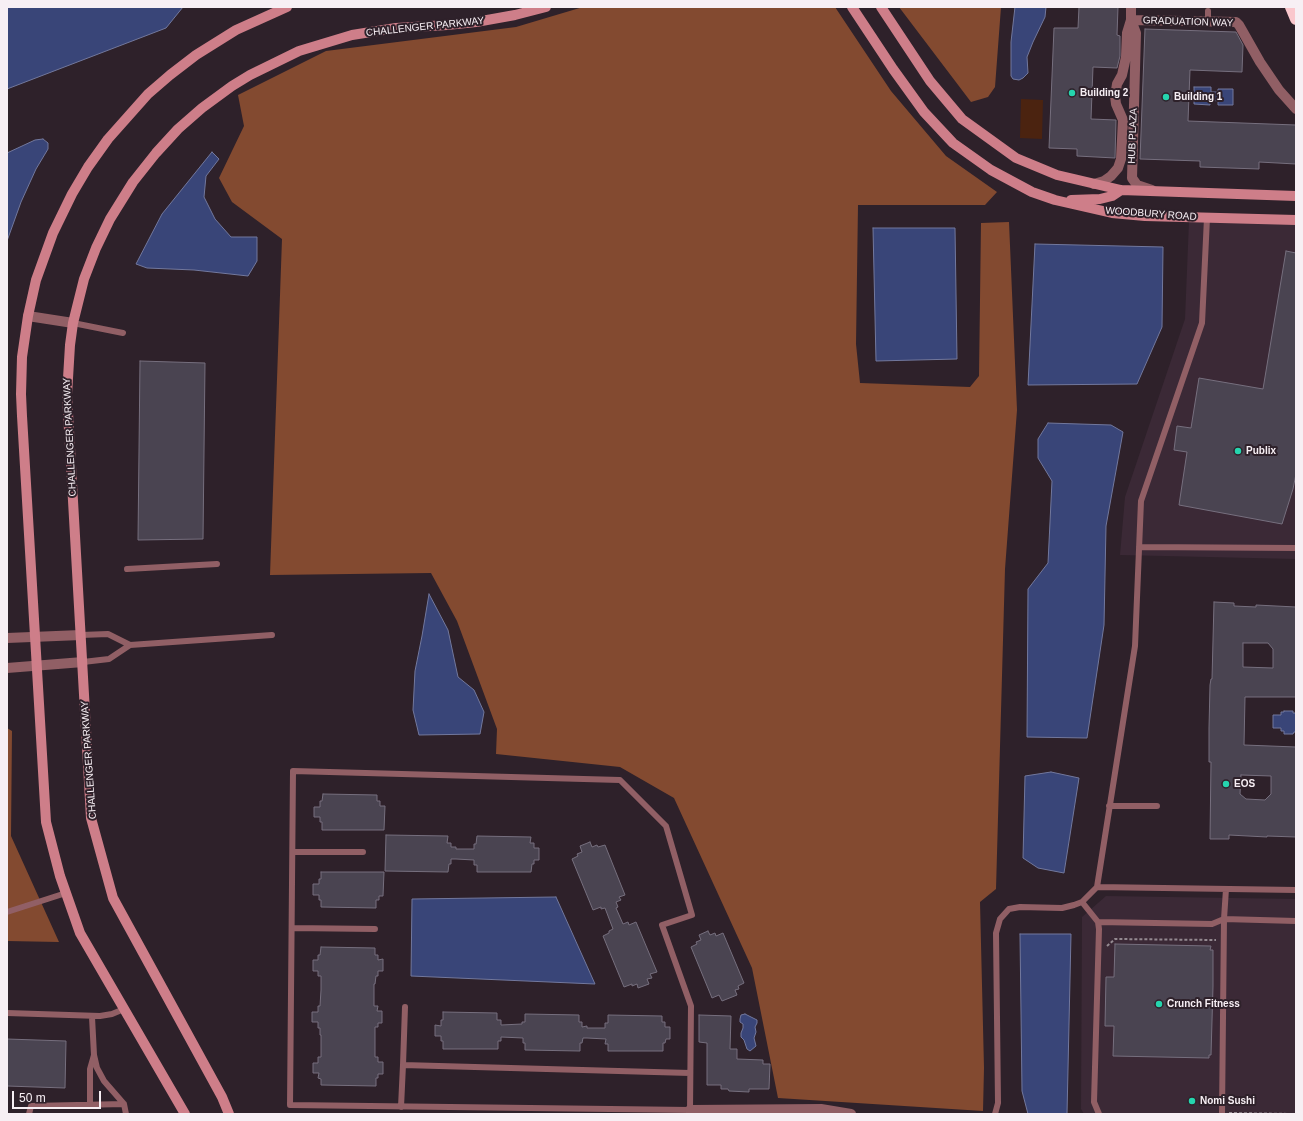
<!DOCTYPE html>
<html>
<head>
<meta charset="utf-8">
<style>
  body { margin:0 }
  #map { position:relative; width:1303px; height:1121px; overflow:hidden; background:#2e212a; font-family:Arial,sans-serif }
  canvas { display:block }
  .frame { position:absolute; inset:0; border:8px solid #f7eff4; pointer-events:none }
  .scale { position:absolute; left:12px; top:1091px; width:89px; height:18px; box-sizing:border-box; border:2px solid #f7eff4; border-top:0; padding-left:5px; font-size:12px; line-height:14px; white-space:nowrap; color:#f7eff4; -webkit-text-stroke:3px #2e212a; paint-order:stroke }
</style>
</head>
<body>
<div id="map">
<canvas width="1303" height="1121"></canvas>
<div class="frame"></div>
<div class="scale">50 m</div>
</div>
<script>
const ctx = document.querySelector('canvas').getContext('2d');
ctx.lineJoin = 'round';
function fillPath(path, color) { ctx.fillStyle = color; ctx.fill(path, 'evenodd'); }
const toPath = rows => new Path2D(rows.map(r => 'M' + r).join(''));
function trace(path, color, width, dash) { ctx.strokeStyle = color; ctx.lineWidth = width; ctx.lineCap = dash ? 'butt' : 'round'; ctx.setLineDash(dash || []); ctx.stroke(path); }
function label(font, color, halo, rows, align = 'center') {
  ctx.font = font + ' Arial,sans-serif'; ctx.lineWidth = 4; ctx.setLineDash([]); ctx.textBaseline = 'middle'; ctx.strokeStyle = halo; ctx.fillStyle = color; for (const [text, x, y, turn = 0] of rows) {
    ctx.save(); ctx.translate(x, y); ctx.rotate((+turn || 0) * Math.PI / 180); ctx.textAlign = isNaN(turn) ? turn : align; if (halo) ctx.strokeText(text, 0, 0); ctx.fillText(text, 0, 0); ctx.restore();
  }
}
fillPath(toPath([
  [1189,221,1296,223,1296,559,1120,555,1125,497,1185,319],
  [1106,896,1296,899,1296,1114,1084,1114,1081,1109,1082,917]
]), '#3b2936');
fillPath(toPath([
  [1021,99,1043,100,1042,139,1020,138]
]), '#4b2310');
fillPath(toPath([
  [583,7,835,7,891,91,946,156,997,192,985,205,858,205,856,344,860,383,970,387,979,376,981,223,1009,222,1017,410,1005,569,996,889,980,902,984,1068,983,1111,778,1098,752,968,674,798,620,767,496,754,497,729,457,621,431,573,270,575,282,239,232,202,219,178,244,126,238,95,326,51,516,27],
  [899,7,1001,7,995,87,988,97,971,102],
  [7,728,12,731,11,836,59,942,7,941]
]), '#834a30');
const water = toPath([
  [7,7,183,7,166,28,7,89,7,7],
  [1015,7,1046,7,1045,17,1033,42,1027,57,1028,73,1023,78,1019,80,1013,79,1011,76,1011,42,1015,7],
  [1194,87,1211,87,1211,92,1218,92,1218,89,1233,89,1233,105,1218,105,1218,101,1210,100,1210,105,1194,104,1194,87],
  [43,139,48,143,48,149,36,169,21,202,7,241,7,153,35,140,43,139],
  [212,152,219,159,206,176,204,197,215,219,231,237,257,237,257,261,248,276,194,270,147,268,136,264,162,214,212,152],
  [873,228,955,228,957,359,876,361,873,228],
  [1035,244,1163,247,1162,327,1137,384,1028,385,1035,244],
  [1048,423,1111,425,1123,432,1106,526,1104,625,1087,738,1027,737,1028,589,1048,563,1052,481,1038,458,1038,439,1048,423],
  [429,594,448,630,458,677,474,690,484,712,480,734,419,735,413,710,415,671,422,636,429,594],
  [1284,711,1293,711,1293,713,1296,713,1296,732,1294,732,1293,734,1284,734,1284,731,1281,731,1281,728,1273,728,1273,715,1281,715,1281,712,1284,712,1284,711],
  [1051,772,1079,778,1064,873,1038,868,1023,858,1025,776,1051,772],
  [556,897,595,984,411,976,412,899,556,897],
  [1020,934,1071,934,1067,1114,1028,1114,1022,1091,1020,934],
  [745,1014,757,1020,757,1023,755,1027,756,1032,754,1038,756,1046,750,1051,747,1049,744,1040,741,1037,741,1033,743,1028,743,1024,740,1022,740,1019,741,1015,745,1014]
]);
fillPath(water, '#394578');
trace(water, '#72789d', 1);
const building = toPath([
  [1079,7,1118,7,1117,35,1120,36,1120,56,1117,68,1093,67,1091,119,1116,120,1115,158,1077,156,1077,149,1049,148,1054,28,1078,28,1079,7],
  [1145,29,1236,32,1243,45,1242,72,1190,70,1188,121,1296,125,1296,164,1259,162,1259,169,1200,167,1200,161,1140,159,1145,29],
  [1286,251,1296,253,1296,474,1293,489,1282,524,1179,505,1187,452,1174,450,1177,426,1191,428,1199,378,1263,389,1286,251],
  [140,361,205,363,203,539,138,540,140,361],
  [1214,602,1234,603,1234,606,1256,607,1256,605,1296,607,1296,697,1245,697,1244,745,1296,747,1296,837,1267,836,1267,837,1229,835,1229,839,1210,839,1211,762,1209,762,1209,728,1210,685,1211,679,1212,679,1214,602],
  [1243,643,1268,643,1273,649,1273,668,1243,667,1243,643],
  [1241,775,1271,776,1271,794,1265,800,1246,799,1240,794,1241,775],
  [323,794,377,795,377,801,380,801,380,806,385,806,384,830,322,830,322,822,320,822,320,817,314,817,314,807,320,807,320,801,322,801,323,794],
  [386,835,448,836,447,843,451,843,451,847,456,847,456,849,474,849,474,844,476,844,477,836,531,837,530,843,534,843,534,848,539,848,539,860,534,860,534,864,532,864,531,872,477,872,477,865,474,865,474,860,456,859,451,859,451,864,449,864,448,872,385,871,386,835],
  [590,842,592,847,597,845,598,847,605,845,625,895,619,897,621,900,616,902,618,907,616,908,623,924,628,922,629,925,636,922,657,972,650,974,652,978,647,979,649,984,638,988,637,984,632,986,632,984,624,987,603,936,609,933,609,931,613,929,605,908,601,909,601,907,593,910,572,859,578,856,577,854,582,852,580,846,590,842],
  [321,872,384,872,383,896,379,896,379,900,376,900,376,908,321,907,321,900,319,900,319,895,313,895,313,884,319,884,319,879,321,879,321,872],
  [708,931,710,935,715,933,716,936,723,933,744,983,738,986,739,989,735,990,737,995,722,1001,719,995,712,998,691,947,697,944,696,942,701,940,699,935,708,931],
  [1115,944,1211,946,1210,950,1213,950,1213,986,1211,1055,1209,1055,1209,1058,1113,1056,1114,1026,1105,1026,1106,977,1114,977,1115,944],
  [321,947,375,948,375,955,378,955,378,960,383,959,383,971,378,971,378,976,376,976,375,984,374,984,374,1006,378,1006,377,1011,382,1011,382,1023,378,1023,378,1027,375,1027,375,1057,378,1057,378,1062,383,1062,383,1074,378,1074,378,1078,376,1078,376,1086,321,1085,321,1079,318,1078,319,1073,313,1073,313,1063,318,1063,318,1057,321,1057,321,1035,320,1035,320,1028,318,1028,318,1022,312,1022,312,1012,318,1012,318,1006,320,1006,321,990,321,976,318,976,318,971,313,971,313,960,318,960,318,955,320,955,321,947],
  [443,1012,497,1013,497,1020,501,1020,501,1025,522,1024,522,1022,525,1022,525,1014,579,1015,579,1022,582,1022,582,1027,587,1026,587,1028,605,1028,605,1023,608,1023,608,1015,662,1016,662,1022,665,1022,665,1027,670,1027,670,1039,666,1039,665,1043,663,1043,663,1051,608,1051,608,1044,605,1044,606,1039,587,1038,583,1038,582,1043,580,1043,580,1051,525,1050,525,1043,523,1043,523,1038,501,1037,501,1041,498,1041,498,1049,443,1049,443,1041,441,1041,441,1036,435,1036,435,1025,441,1026,441,1020,443,1020,443,1012],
  [699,1015,731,1016,730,1049,737,1049,737,1059,763,1060,763,1064,770,1064,769,1089,749,1089,749,1092,729,1091,728,1089,721,1089,721,1085,707,1085,707,1043,699,1042,699,1015],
  [7,1039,66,1041,65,1088,7,1086,7,1039]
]);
fillPath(building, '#4a4451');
trace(building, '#766f7e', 1);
trace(toPath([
  [1107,946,1115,939,1216,940],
  [1229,1113,1294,1114]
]), '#948a91', 2, [3, 2]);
trace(toPath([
  [1208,21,1208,11],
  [73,323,123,333],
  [1139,547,1296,548],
  [127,569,217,564],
  [81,635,108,634,130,645],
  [83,662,109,659,130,645,272,635],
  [293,771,620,780,666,826,692,915,662,925,691,1006,690,1110,290,1105,293,771],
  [1109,806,1157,806],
  [293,852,363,852],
  [1097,887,1296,890],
  [1082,902,1098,922,1099,929,1094,1102,1099,1114],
  [7,912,66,893],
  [1098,922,1212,924,1224,919,1296,921],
  [292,928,375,929],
  [7,1013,100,1016,112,1014,124,1009],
  [92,1017,94,1055,97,1068,104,1081,124,1104,126,1114],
  [403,1065,405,1007],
  [90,1105,90,1069,94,1055],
  [401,1107,403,1065,690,1073],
  [29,1114,31,1106,124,1104],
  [995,1114,998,1103,996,933,1000,919,1009,909,1020,907,1062,908,1074,905,1082,902,1097,887,1135,646,1141,501,1202,323,1207,218],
  [1222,1114,1224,919,1226,889]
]), '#915f65', 6);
trace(toPath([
  [1131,20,1236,22,1239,25,1260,62,1279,90,1296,109],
  [1131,20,1136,33,1132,178,1137,185,1152,190],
  [1094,184,1104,181,1111,176,1118,168,1121,159,1123,120,1116,104,1115,96,1117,84,1122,75,1126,57,1127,33,1131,20,1131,7],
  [28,316,73,323],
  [7,638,81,635],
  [7,668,83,662],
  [690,1110,821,1109,851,1114]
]), '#915f65', 10);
trace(toPath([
  [852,7,893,69,924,112,953,143,991,170,1032,192,1055,200,1112,213,1145,216,1296,220],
  [881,7,930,81,962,119,1016,158,1057,175,1121,190,1296,196],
  [1071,200,1100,199,1112,196,1121,190],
  [185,1114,80,933,60,876,46,822,22,416,21,394,22,357,28,316,36,280,53,233,72,194,88,167,108,139,148,94,170,75,196,55,236,30,287,7],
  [229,1114,222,1097,113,898,91,818,67,395,70,345,73,323,84,279,96,248,110,219,133,182,156,153,178,129,202,108,232,86,250,75,299,51,352,35,396,28,447,25,476,22,515,15,546,7]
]), '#ce7e89', 10);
trace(toPath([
  [1291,7,1296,19]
]), '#fac7cd', 12);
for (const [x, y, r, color] of [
  [1072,93,4,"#25d5ae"],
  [1166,97,4,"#25d5ae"],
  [1238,451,4,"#25d5ae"],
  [1226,784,4,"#25d5ae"],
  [1159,1004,4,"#25d5ae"],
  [1192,1101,4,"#25d5ae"]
]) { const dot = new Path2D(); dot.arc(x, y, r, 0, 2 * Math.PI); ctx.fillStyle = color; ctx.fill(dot); trace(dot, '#2e212a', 1.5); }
label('10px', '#f7eff4', '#2e212a', [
  ["GRADUATION WAY",1188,22,2],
  ["CHALLENGER PARKWAY",425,27,-6],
  ["HUB PLAZA",1133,136,-88],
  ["WOODBURY ROAD",1151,214,4],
  ["CHALLENGER PARKWAY",70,437,-93],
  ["CHALLENGER PARKWAY",89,760,-94]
]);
label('bold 10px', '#f7eff4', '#2e212a', [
  ["Building 2",1080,93],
  ["Building 1",1174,97],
  ["Publix",1246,451],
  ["EOS",1234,784],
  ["Crunch Fitness",1167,1004],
  ["Nomi Sushi",1200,1101]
], 'left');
</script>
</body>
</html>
